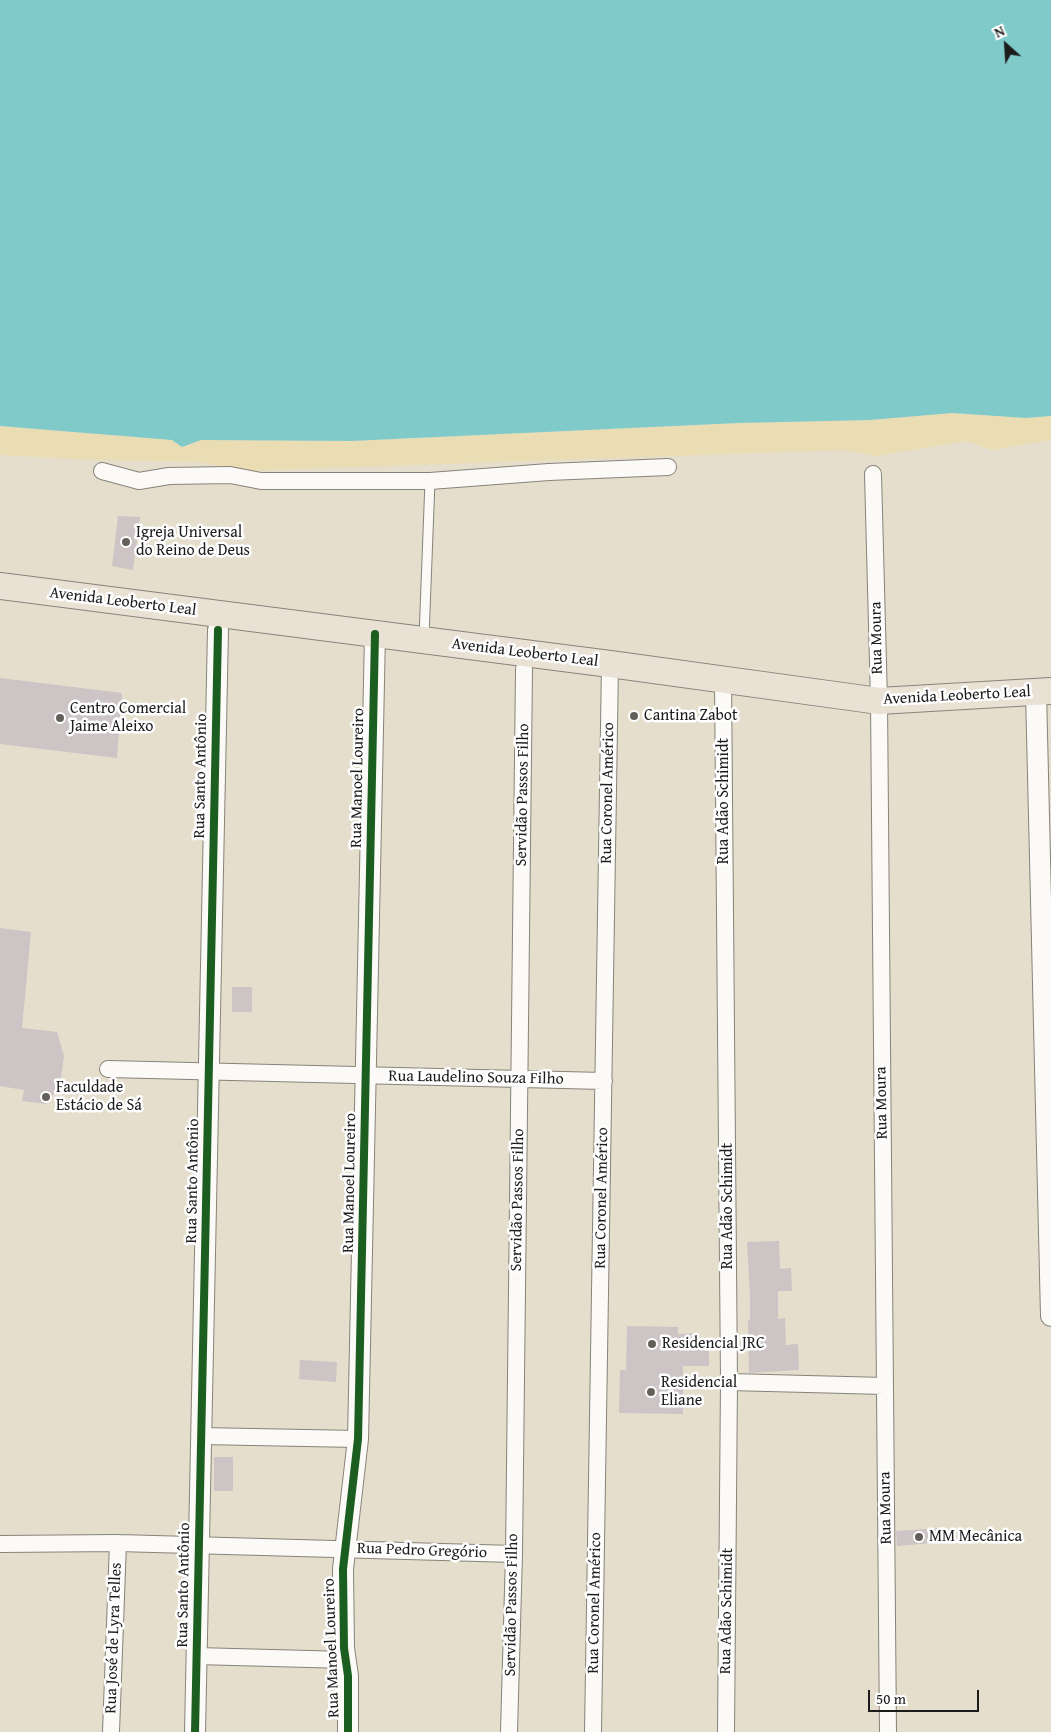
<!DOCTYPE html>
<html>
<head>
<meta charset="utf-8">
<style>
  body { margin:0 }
  #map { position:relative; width:1051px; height:1732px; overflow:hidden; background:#e6decc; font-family:"Gentium Book Plus",serif }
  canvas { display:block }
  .north { position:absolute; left:981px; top:20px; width:50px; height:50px; -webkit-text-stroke:4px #fff; paint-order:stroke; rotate:334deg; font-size:14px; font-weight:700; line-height:20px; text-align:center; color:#1c1c1c }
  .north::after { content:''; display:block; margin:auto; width:18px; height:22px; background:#1c1c1c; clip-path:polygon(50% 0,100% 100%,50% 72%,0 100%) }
  .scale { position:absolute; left:868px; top:1690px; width:111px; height:22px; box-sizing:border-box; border:2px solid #1c1c1c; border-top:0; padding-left:6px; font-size:15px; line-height:18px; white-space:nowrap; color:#1c1c1c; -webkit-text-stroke:4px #fff; paint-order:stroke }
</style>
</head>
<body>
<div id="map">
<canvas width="1051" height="1732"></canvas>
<div class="north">N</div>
<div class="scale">50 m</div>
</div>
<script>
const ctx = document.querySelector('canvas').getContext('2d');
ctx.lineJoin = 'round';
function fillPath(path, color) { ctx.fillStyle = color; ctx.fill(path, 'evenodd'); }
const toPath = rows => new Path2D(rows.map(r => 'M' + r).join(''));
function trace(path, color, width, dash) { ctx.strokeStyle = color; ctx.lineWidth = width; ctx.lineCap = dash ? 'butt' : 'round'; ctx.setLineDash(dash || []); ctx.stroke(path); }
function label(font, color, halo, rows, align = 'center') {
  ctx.font = font + ' "Gentium Book Plus",serif'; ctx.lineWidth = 5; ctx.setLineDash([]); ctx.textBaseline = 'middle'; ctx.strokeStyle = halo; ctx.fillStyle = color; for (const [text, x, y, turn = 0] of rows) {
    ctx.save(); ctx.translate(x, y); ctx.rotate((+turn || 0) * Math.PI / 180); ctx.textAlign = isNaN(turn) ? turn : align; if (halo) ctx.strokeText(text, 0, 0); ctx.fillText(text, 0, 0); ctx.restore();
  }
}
fillPath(toPath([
  [952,413,1026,418,1051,416,1051,440,992,450,967,441,876,456,844,450,245,471,198,462,93,460,0,455,0,426,172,440,182,447,201,440,351,441,739,423,870,420]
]), '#eadcb3');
fillPath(toPath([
  [0,0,1051,0,1051,416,1026,418,952,413,870,420,739,423,351,441,201,440,182,447,172,440,0,426]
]), '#80cbca');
fillPath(toPath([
  [118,516,140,517,133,570,112,566],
  [0,678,122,693,117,758,0,744],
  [0,928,31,932,22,1028,57,1032,64,1056,60,1086,46,1104,22,1101,24,1090,0,1086],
  [232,987,252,987,252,1012,232,1012],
  [779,1241,780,1269,791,1268,792,1291,778,1291,778,1319,785,1318,786,1345,798,1344,799,1370,749,1373,748,1320,750,1320,750,1295,747,1242],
  [627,1326,678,1327,678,1334,697,1333,697,1344,709,1344,709,1366,683,1366,683,1414,619,1413,620,1370,626,1370],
  [300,1360,337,1362,336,1382,299,1379],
  [214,1457,233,1457,233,1491,214,1491],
  [941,1528,943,1542,897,1546,896,1531]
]), '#ccc4c5');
const service = toPath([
  [424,637,430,481]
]);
const minor = toPath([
  [102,471,139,481,169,476,230,475,261,481,430,481,549,472,668,467],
  [873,474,879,701,888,1732],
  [723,679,729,1382,726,1732],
  [108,1069,604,1081],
  [729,1382,885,1386],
  [201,1436,358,1439],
  [0,1544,118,1543,514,1554],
  [196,1656,347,1660],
  [111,1732,118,1543],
  [509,1732,514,1554,524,669],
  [593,1732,610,664]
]);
const tertiary = toPath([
  [1036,692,1051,1316],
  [195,1732,218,630],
  [348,1732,348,1676,344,1648,343,1569,358,1439,375,634]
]);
const primary = toPath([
  [0,586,610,664,879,701,1051,691]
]);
trace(service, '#87837a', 11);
trace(minor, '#87837a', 18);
trace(tertiary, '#87837a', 22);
trace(primary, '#87837a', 28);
trace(service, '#fbfaf7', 9);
trace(minor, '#fbfaf7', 16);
trace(tertiary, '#fbfaf7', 20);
trace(primary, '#eae1d5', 26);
trace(toPath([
  [195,1732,218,630],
  [348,1732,348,1676,344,1648,343,1569,358,1439,375,634]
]), '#1b5e20', 8);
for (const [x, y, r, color] of [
  [126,542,5,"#63605a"],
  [634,716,5,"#63605a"],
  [60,718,5,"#63605a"],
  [46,1097,5,"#63605a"],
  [652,1344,5,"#63605a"],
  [651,1392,5,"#63605a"],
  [919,1537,5,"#63605a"]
]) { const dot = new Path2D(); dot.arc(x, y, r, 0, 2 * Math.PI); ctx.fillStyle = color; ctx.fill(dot); trace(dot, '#fff', 2); }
label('16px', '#1c1c1c', '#fff', [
  ["Igreja Universal",136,533],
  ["do Reino de Deus",136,551],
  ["Centro Comercial",70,709],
  ["Jaime Aleixo",70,727],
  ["Cantina Zabot",644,716],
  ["Faculdade",56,1088],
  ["Estácio de Sá",56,1106],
  ["Residencial JRC",662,1344],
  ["Residencial",661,1383],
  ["Eliane",661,1401],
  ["MM Mecânica",929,1537]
], 'left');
label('16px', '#1c1c1c', '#fff', [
  ["Avenida Leoberto Leal",123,602,7],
  ["Rua Moura",877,638,-91],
  ["Avenida Leoberto Leal",525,653,7],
  ["Avenida Leoberto Leal",957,696,-3],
  ["Rua Santo Antônio",201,776,-89],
  ["Rua Manoel Loureiro",358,778,-89],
  ["Rua Coronel Américo",608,793,-89],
  ["Servidão Passos Filho",523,795,-89],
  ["Rua Adão Schimidt",724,801,-90],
  ["Rua Laudelino Souza Filho",476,1078,1],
  ["Rua Moura",882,1103,-91],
  ["Rua Santo Antônio",193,1181,-89],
  ["Rua Manoel Loureiro",350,1183,-89],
  ["Rua Coronel Américo",602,1198,-89],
  ["Servidão Passos Filho",518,1200,-89],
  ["Rua Adão Schimidt",728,1206,-90],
  ["Rua Moura",886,1508,-91],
  ["Rua Pedro Gregório",422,1551,2],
  ["Rua Santo Antônio",184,1585,-89],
  ["Rua Coronel Américo",595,1603,-89],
  ["Servidão Passos Filho",512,1605,-89],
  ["Rua Adão Schimidt",727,1611,-89],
  ["Rua José de Lyra Telles",114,1638,-88],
  ["Rua Manoel Loureiro",332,1648,-92]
]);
</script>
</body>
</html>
